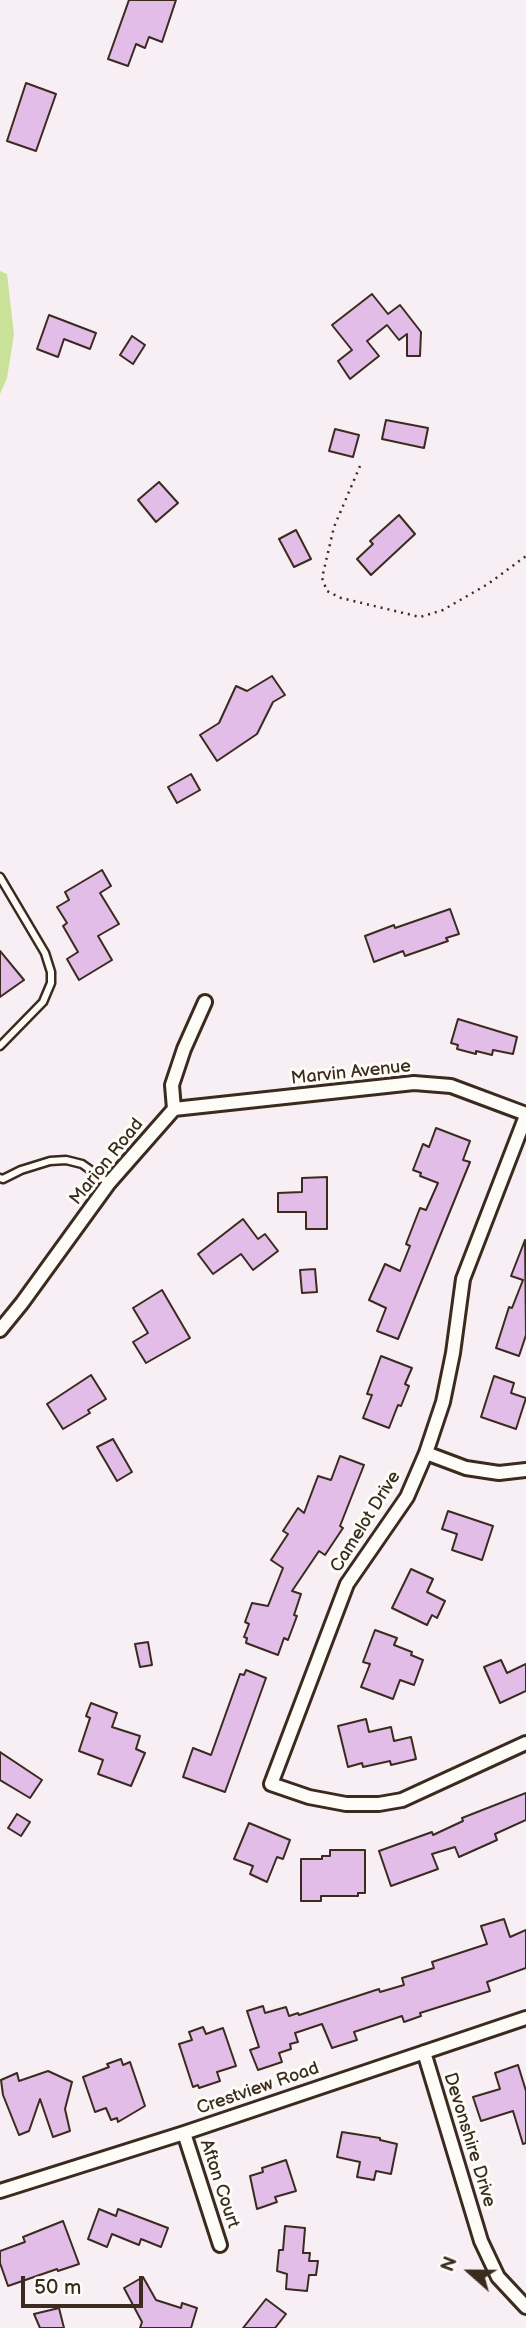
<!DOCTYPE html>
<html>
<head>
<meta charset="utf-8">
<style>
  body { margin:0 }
  #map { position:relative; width:526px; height:2328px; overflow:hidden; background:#f7eff4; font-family:"Balsamiq Sans",sans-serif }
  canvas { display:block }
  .north { position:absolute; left:435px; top:2237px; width:70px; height:70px; -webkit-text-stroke:5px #fdfcf7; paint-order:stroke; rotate:291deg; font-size:19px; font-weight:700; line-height:28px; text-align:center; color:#3b2a1e }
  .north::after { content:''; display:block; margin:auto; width:24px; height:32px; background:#3b2a1e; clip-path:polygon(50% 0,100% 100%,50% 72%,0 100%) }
  .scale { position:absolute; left:21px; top:2276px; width:122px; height:32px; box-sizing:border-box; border:4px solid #3b2a1e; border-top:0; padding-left:9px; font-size:21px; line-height:24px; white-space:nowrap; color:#3b2a1e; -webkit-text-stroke:5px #fdfcf7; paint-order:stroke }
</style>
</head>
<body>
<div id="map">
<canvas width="526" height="2328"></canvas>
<div class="north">N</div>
<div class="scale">50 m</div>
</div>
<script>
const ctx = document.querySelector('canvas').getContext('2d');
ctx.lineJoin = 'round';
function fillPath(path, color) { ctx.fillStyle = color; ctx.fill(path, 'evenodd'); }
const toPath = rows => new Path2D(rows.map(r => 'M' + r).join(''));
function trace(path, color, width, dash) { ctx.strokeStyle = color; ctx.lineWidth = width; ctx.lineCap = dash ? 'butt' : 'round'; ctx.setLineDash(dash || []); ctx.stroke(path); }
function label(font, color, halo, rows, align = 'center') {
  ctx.font = font + ' "Balsamiq Sans",sans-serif'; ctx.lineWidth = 6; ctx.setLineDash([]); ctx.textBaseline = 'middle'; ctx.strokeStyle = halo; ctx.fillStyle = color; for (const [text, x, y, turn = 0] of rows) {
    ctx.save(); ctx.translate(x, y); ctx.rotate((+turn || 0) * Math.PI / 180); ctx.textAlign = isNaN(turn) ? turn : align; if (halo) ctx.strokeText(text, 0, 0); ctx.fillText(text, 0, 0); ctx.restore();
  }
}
fillPath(toPath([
  [0,271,7,274,14,334,7,378,0,394]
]), '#cae298');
const building = toPath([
  [129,0,176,0,162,42,149,37,145,48,136,44,128,66,108,59,129,0],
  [26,83,56,94,36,151,7,141,26,83],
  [372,294,388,314,400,305,421,332,420,356,407,356,407,334,399,340,387,325,367,341,379,356,350,379,338,361,352,350,332,325,372,294],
  [49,315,96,333,90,349,64,339,58,357,37,349,49,315],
  [132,336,145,345,133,364,120,355,132,336],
  [386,420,428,428,424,448,382,439,386,420],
  [335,429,359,435,353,457,329,451,335,429],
  [159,482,178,503,156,522,138,500,159,482],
  [399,515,415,534,371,575,357,559,373,544,370,541,399,515],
  [296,530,311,559,294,567,279,539,296,530],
  [272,676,285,695,273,702,257,734,217,761,200,735,219,723,236,686,247,691,272,676],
  [191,774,200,790,177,803,168,787,191,774],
  [102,870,111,886,100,893,119,924,98,936,112,960,79,980,67,959,78,952,63,926,67,923,57,907,69,900,65,892,102,870],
  [450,909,459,934,446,938,448,941,405,956,403,951,374,962,365,936,394,925,395,928,450,909],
  [0,951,24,980,0,997,0,951],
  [458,1019,517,1037,513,1054,493,1050,492,1055,476,1051,476,1054,457,1049,458,1045,451,1043,458,1019],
  [436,1128,470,1141,463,1160,470,1162,398,1339,377,1331,386,1308,369,1300,385,1264,400,1271,410,1246,406,1244,420,1208,426,1210,438,1183,420,1176,421,1173,413,1170,423,1144,429,1147,436,1128],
  [327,1177,327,1229,306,1229,306,1212,278,1212,278,1193,302,1192,302,1178,327,1177],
  [243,1219,258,1239,265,1234,278,1251,253,1270,241,1254,213,1274,198,1254,243,1219],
  [525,1240,526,1335,519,1356,496,1348,509,1307,512,1308,523,1280,511,1276,525,1240],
  [315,1269,317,1292,302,1293,300,1270,315,1269],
  [162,1290,190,1338,146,1363,133,1342,148,1333,133,1308,162,1290],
  [381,1356,412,1368,405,1384,409,1386,401,1406,398,1405,389,1428,363,1418,372,1395,367,1394,381,1356],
  [91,1375,106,1399,88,1410,90,1413,63,1429,47,1404,91,1375],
  [494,1376,514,1383,511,1393,526,1398,516,1429,481,1417,494,1376],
  [113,1439,132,1472,117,1481,97,1447,113,1439],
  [340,1456,364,1465,340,1526,343,1528,325,1555,319,1551,292,1591,301,1594,294,1615,297,1616,288,1640,284,1638,278,1655,246,1643,247,1638,244,1637,249,1624,245,1622,252,1603,268,1606,283,1568,271,1560,288,1534,283,1531,298,1508,304,1513,318,1476,331,1480,340,1456],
  [448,1511,493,1526,482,1560,452,1550,457,1534,442,1529,448,1511],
  [411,1569,433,1579,427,1592,445,1601,437,1618,432,1615,427,1625,392,1608,411,1569],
  [375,1630,397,1638,394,1645,412,1652,411,1655,423,1660,414,1685,400,1680,393,1699,361,1687,370,1664,363,1662,375,1630],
  [148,1642,152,1665,140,1667,135,1644,148,1642],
  [501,1660,507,1673,526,1664,526,1691,500,1703,484,1667,501,1660],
  [246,1670,266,1678,225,1792,183,1777,193,1748,211,1755,240,1674,244,1675,246,1670],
  [91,1703,117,1713,112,1727,140,1736,136,1749,145,1753,131,1786,98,1774,103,1760,79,1751,90,1718,86,1716,91,1703],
  [366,1719,369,1732,391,1727,394,1741,411,1737,416,1759,391,1765,390,1761,363,1767,362,1763,348,1767,338,1726,366,1719],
  [0,1752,42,1780,30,1798,0,1780,0,1752],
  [526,1793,526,1820,495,1834,497,1840,459,1857,455,1847,432,1854,438,1869,391,1886,379,1851,432,1832,433,1835,463,1821,462,1818,526,1793],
  [17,1814,30,1822,21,1836,8,1828,17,1814],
  [249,1823,290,1840,283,1859,277,1857,267,1882,250,1874,253,1866,234,1859,249,1823],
  [330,1850,365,1850,365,1893,358,1893,358,1896,321,1896,321,1901,301,1901,301,1859,322,1859,322,1856,330,1856,330,1850],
  [504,1919,510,1937,526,1930,526,1968,487,1982,490,1991,420,2013,421,2016,404,2022,402,2016,354,2032,357,2040,332,2048,322,2024,295,2033,298,2042,290,2044,291,2049,279,2053,282,2062,258,2070,250,2050,259,2047,247,2011,263,2006,265,2013,286,2007,289,2016,298,2013,299,2015,379,1989,380,1992,404,1985,402,1978,434,1968,432,1962,487,1944,481,1926,504,1919],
  [203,2027,206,2034,223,2028,236,2066,217,2072,220,2081,199,2088,198,2085,193,2087,179,2044,192,2040,189,2032,203,2027],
  [121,2059,123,2065,130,2062,145,2106,118,2122,117,2118,111,2120,106,2108,95,2112,83,2077,109,2067,107,2064,121,2059],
  [518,2065,526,2091,526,2143,523,2144,513,2111,481,2121,473,2097,500,2089,495,2073,518,2065],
  [48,2071,72,2082,65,2109,70,2131,53,2137,40,2099,29,2131,19,2135,3,2095,1,2080,17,2073,19,2081,48,2071],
  [342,2132,380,2138,380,2140,397,2144,391,2174,376,2171,374,2180,357,2177,360,2162,337,2157,342,2132],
  [286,2160,296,2191,275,2197,277,2202,257,2209,250,2176,263,2172,262,2168,286,2160],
  [99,2209,116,2216,118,2209,168,2228,161,2247,141,2239,139,2245,112,2234,107,2247,88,2239,99,2209],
  [63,2221,79,2264,58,2271,57,2269,8,2286,0,2263,0,2251,25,2242,23,2237,63,2221],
  [285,2226,305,2228,303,2253,310,2253,309,2261,318,2261,316,2275,309,2275,307,2291,286,2289,287,2274,277,2271,279,2250,283,2250,285,2226],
  [143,2277,156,2300,181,2308,182,2303,197,2308,191,2328,140,2328,142,2322,124,2288,143,2277],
  [266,2299,286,2314,275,2328,243,2328,266,2299],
  [59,2308,64,2328,40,2328,34,2314,59,2308]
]);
fillPath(building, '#e1bde7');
trace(building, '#3b2a1e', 2);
const lane = toPath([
  [0,877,45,953,51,972,51,983,43,1002,0,1046],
  [0,1178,3,1179,21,1170,50,1161,66,1160,82,1164,109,1183]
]);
const street = toPath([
  [174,1109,414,1083,451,1086,526,1114],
  [526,1116,463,1279,453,1353,443,1402,426,1453,407,1497,347,1584,271,1784,309,1797,346,1804,379,1804,402,1800,526,1743],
  [0,1330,22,1303,109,1183,174,1109,172,1085,184,1049,205,1002],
  [426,1453,466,1468,499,1473,526,1470],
  [424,2052,481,2241,498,2277,526,2307],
  [184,2133,220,2245],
  [0,2191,184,2133,526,2018]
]);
trace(lane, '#3b2a1e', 11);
trace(street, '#3b2a1e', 18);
trace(toPath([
  [360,466,334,527,322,578,327,591,341,598,420,617,443,610,488,584,526,556]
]), '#3b2a1e', 2.5, [2, 5]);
trace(lane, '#fdfcf7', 6);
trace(street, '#fdfcf7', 12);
label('18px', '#3b2a1e', '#fdfcf7', [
  ["Marvin Avenue",351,1073,-6],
  ["Marion Road",107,1162,-51],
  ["Camelot Drive",366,1522,-58],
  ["Crestview Road",258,2089,-19],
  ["Devonshire Drive",469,2140,73],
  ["Afton Court",219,2184,72]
]);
</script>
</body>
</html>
